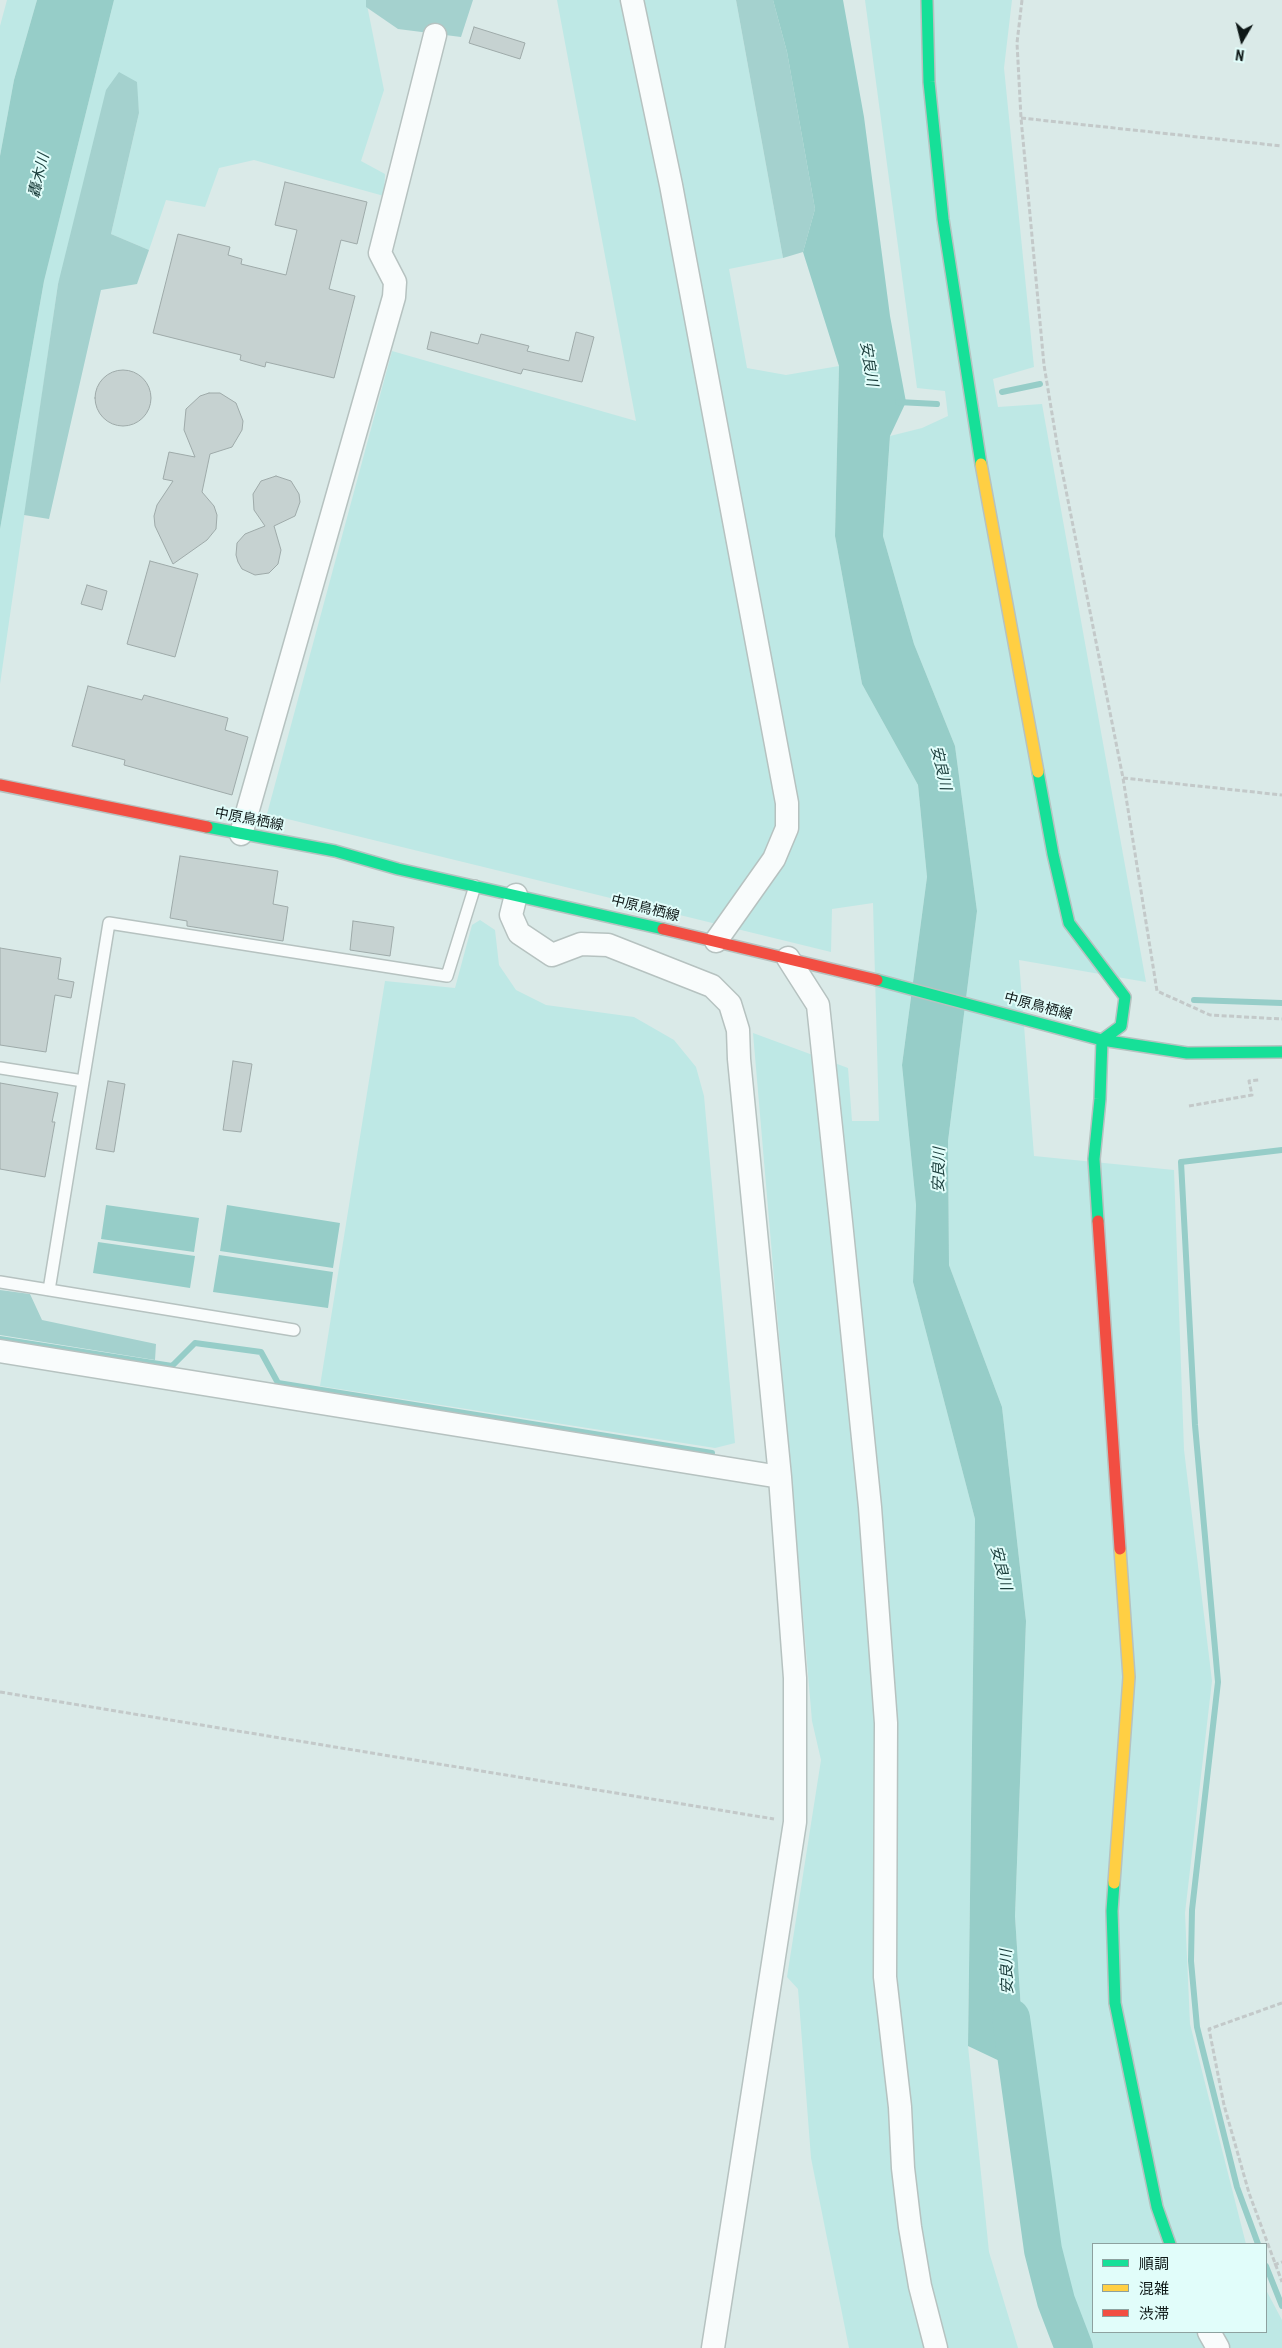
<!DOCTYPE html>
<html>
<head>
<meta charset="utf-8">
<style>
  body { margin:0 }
  #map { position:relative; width:1282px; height:2348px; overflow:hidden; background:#daeae8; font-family:"Roboto Condensed","Noto Sans JP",sans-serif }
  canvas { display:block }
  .legend { position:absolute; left:1092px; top:2243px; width:175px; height:90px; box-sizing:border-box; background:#e1fdfa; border:1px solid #8da19f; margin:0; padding:6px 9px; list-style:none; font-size:15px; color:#0e1817 }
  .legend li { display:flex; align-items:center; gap:10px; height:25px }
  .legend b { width:25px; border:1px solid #8da19f }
  .north { position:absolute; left:1217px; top:15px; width:50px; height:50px; -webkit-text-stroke:4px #e1fdfa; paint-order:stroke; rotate:188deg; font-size:14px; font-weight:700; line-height:20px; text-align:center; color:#0e1817 }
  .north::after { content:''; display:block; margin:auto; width:18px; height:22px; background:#0e1817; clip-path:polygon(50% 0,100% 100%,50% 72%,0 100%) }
</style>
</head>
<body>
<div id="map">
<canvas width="1282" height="2348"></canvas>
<ul class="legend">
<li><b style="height:6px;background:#16e098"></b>順調</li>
<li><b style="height:6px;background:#ffcf43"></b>混雑</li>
<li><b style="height:6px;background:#f24e42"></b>渋滞</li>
</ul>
<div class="north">N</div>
</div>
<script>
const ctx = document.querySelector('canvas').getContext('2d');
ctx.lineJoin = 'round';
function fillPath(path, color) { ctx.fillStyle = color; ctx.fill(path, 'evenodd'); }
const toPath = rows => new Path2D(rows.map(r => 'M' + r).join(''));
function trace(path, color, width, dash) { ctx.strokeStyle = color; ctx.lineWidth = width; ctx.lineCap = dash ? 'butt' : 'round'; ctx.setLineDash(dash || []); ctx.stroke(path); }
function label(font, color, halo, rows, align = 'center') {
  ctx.font = font + ' "Roboto Condensed","Noto Sans JP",sans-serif'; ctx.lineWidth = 4; ctx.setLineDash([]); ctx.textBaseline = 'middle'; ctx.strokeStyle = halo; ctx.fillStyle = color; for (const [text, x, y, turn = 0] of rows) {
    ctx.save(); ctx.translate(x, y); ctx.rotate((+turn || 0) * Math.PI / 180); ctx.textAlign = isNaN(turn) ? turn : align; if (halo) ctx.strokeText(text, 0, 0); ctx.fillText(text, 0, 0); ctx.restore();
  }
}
fillPath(toPath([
  [7,0,37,0,14,80,0,156,0,26],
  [114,0,366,0,384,90,361,161,385,174,384,196,254,160,219,168,205,207,166,200,149,250,111,234,139,113,136,82,58,284,0,684,0,529,44,281],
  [557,0,736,0,783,258,729,269,747,368,786,375,839,366,835,536,862,684,918,785,927,877,902,1065,916,1205,913,1282,975,1519,968,2046,989,2252,1018,2348,849,2348,811,2158,798,1989,787,1977,821,1760,812,1721,753,1033,848,1068,852,1121,879,1121,873,903,832,909,831,952,267,814,392,351,636,421],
  [865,0,1012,0,1004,68,1034,367,993,379,998,407,1042,404,1146,982,1019,960,1034,1156,1174,1170,1184,1450,1212,1681,1185,1913,1190,2024,1246,2244,1093,2244,1093,2332,1266,2332,1266,2290,1282,2320,1282,2348,1091,2348,1060,2279,1025,2073,1015,1916,1026,1621,1002,1407,949,1265,948,1141,977,911,955,746,914,644,883,536,890,436,922,428,948,416,945,391,917,388],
  [480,920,495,930,499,965,516,990,546,1005,634,1017,674,1040,696,1067,704,1096,735,1443,715,1448,320,1386,385,981,455,988,472,925]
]), '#bee8e5');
fillPath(toPath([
  [366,0,473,0,461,37,398,29,366,7],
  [736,0,773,0,787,52,815,209,803,252,783,258],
  [119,72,137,82,139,113,111,234,149,250,137,284,101,290,49,519,24,515,58,284,106,90],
  [0,1290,30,1294,42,1320,156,1344,155,1360,0,1335]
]), '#a4d1ce');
fillPath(toPath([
  [37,0,114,0,44,281,0,529,0,156,14,80],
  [773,0,843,0,864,117,890,316,906,402,890,436,883,536,914,644,955,746,977,911,948,1141,949,1265,1002,1407,1026,1621,1015,1916,1025,2073,968,2046,975,1519,913,1282,916,1205,902,1065,927,877,918,785,862,684,835,536,839,366,803,252,815,209,787,52],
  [106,1205,199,1218,194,1252,101,1239],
  [227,1205,340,1223,333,1268,220,1251],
  [98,1242,195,1256,190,1288,93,1273],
  [219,1255,333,1272,328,1308,213,1292]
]), '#96cdc8');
trace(toPath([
  [1002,392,1040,384],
  [898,402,937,404],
  [1194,1000,1282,1003],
  [0,1339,172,1366,195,1343,261,1352,278,1383,712,1453],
  [1258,2244,1237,2187,1197,2027,1191,1961,1192,1910,1218,1682,1195,1425,1181,1162,1282,1150],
  [1266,2266,1282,2306]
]), '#96cdc8', 6);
trace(toPath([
  [1011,2018,1043,2250,1056,2301,1074,2348]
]), '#96cdc8', 38);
const building = toPath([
  [474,27,525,43,520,59,469,43,474,27],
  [285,182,367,202,357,244,341,240,329,289,355,296,334,378,266,362,265,367,240,360,241,355,153,333,178,234,230,247,228,255,242,259,241,264,286,275,297,230,275,225,285,182],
  [431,332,478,344,481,334,529,346,527,351,569,361,576,332,594,337,582,382,523,369,521,374,427,349,431,332],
  '95 398a28 28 0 1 1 56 0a28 28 0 1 1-56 0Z',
  [209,393,220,393,236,403,243,421,242,430,232,447,210,454,202,492,214,506,217,515,216,529,207,540,173,564,155,526,154,516,157,505,173,481,163,479,169,452,195,457,184,430,186,409,200,396,209,393],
  [276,476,291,481,299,494,300,502,295,516,274,526,281,550,278,564,269,573,255,575,242,569,238,562,236,555,237,543,245,534,265,526,254,510,253,494,261,481,276,476],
  [150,561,198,574,175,657,127,644,150,561],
  [87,585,107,591,102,610,81,604,87,585],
  [88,686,142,700,144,695,228,718,225,730,248,737,232,795,124,765,125,760,72,746,88,686],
  [180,856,278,871,273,904,288,907,283,941,187,926,187,921,170,918,180,856],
  [353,921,394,927,390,956,350,950,353,921],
  [0,948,61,958,58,979,74,982,71,998,55,995,46,1052,0,1045,0,948],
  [233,1061,252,1064,241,1132,223,1130,233,1061],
  [108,1081,125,1084,114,1152,96,1149,108,1081],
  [0,1083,58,1093,52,1122,55,1122,45,1177,0,1169,0,1083]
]);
fillPath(building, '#c6d2d1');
trace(building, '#9eaaa9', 1);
const lane = toPath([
  [0,1068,83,1081],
  [0,1282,294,1330],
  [49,1290,109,923,447,976,475,886]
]);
const street = toPath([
  [632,0,671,185,787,803,787,828,774,859,716,941],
  [241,834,394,297,395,282,380,253,435,35],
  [516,895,511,915,519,933,552,955,581,944,608,945,712,986,730,1004,738,1030,739,1059,780,1477,795,1678,795,1822,713,2348],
  [788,958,818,1005,841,1222,870,1507,886,1723,885,1977,900,2107,903,2168,910,2227,920,2286,936,2348],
  [0,1351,780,1477],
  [1209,2332,1218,2348]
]);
const fast = toPath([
  [927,0,929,82,943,219,981,464],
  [1038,772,1053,854,1069,923,1125,997,1121,1026,1102,1040,1100,1099,1094,1159,1098,1221],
  [207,827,335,851,398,869,663,929],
  [877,980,1102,1040,1187,1053,1282,1052],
  [1114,1883,1112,1911,1115,2003,1157,2207,1170,2244]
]);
const slow = toPath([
  [981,464,1038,772],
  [1114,1883,1129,1677,1120,1549]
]);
const jam = toPath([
  [0,785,207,827],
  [663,929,877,980],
  [1098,1221,1120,1549]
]);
trace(lane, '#b6c2c0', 14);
trace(street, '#b6c2c0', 25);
trace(fast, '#b6c2c0', 14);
trace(slow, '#b6c2c0', 14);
trace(jam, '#b6c2c0', 14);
trace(toPath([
  [1022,0,1017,43,1021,118,1044,365,1058,450,1123,778,1157,991,1210,1015,1282,1019],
  [1021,118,1282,146],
  [1123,778,1282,795],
  [1189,1106,1252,1095,1249,1081,1259,1080],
  [0,1692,774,1819],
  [1282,2003,1209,2029,1224,2105,1249,2193,1282,2282],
  [1274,2265,1282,2262]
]), '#c3c9c9', 3, [5, 2.5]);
trace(lane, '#f9fcfc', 11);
trace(street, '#f9fcfc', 22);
trace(fast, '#16e098', 11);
trace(slow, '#ffcf43', 11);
trace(jam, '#f24e42', 11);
label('14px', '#0e1817', '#e1fdfa', [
  ["中原鳥栖線",249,820,11],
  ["中原鳥栖線",645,909,14],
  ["中原鳥栖線",1038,1007,15]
]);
label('italic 15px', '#1a3d3b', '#e1fdfa', [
  ["轟木川",40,176,-77],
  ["安良川",868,364,81],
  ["安良川",940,768,77],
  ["安良川",940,1170,-89],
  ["安良川",1000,1568,76],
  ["安良川",1008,1972,-92]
]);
</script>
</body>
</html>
